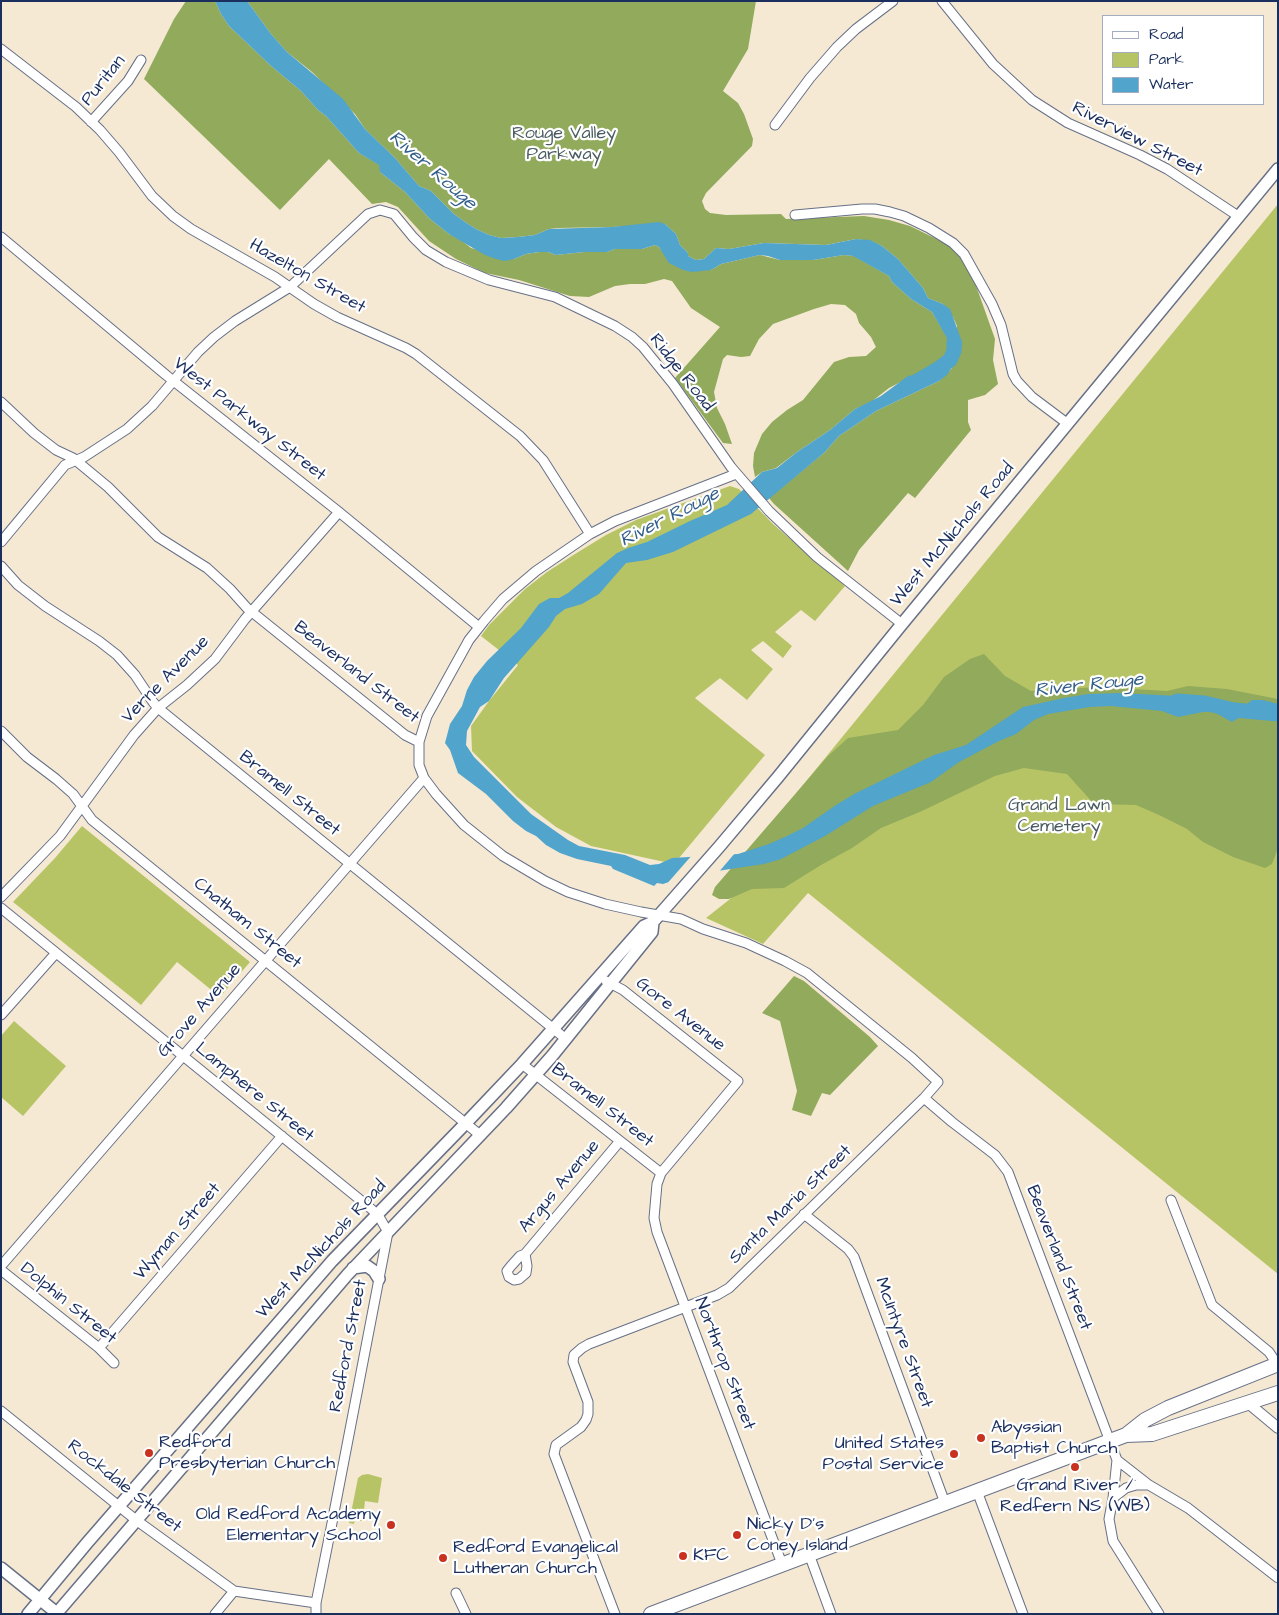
<!DOCTYPE html>
<html>
<head>
<meta charset="utf-8">
<style>
  body { margin:0 }
  #map { position:relative; width:1279px; height:1615px; overflow:hidden; background:#f5e9d4; font-family:"Architects Daughter",sans-serif }
  canvas { display:block }
  .frame { position:absolute; inset:0; border:2px solid #1b2f5e; pointer-events:none }
  .legend { position:absolute; left:1102px; top:15px; width:162px; height:90px; box-sizing:border-box; background:#fff; border:1px solid #a4acbf; margin:0; padding:6px 9px; list-style:none; font-size:15px; color:#1b2f5e }
  .legend li { display:flex; align-items:center; gap:10px; height:25px }
  .legend b { width:25px; border:1px solid #a4acbf }
</style>
</head>
<body>
<div id="map">
<canvas width="1279" height="1615"></canvas>
<div class="frame"></div>
<ul class="legend">
<li><b style="height:6px;background:#fff"></b>Road</li>
<li><b style="height:14px;background:#b7c466"></b>Park</li>
<li><b style="height:14px;background:#51a4cc"></b>Water</li>
</ul>
</div>
<script>
const ctx = document.querySelector('canvas').getContext('2d');
ctx.lineJoin = 'round';
function fillPath(path, color) { ctx.fillStyle = color; ctx.fill(path, 'evenodd'); }
const toPath = rows => new Path2D(rows.map(r => 'M' + r).join(''));
function trace(path, color, width, dash) { ctx.strokeStyle = color; ctx.lineWidth = width; ctx.lineCap = dash ? 'butt' : 'round'; ctx.setLineDash(dash || []); ctx.stroke(path); }
function label(font, color, halo, rows, align = 'center') {
  ctx.font = font + ' "Architects Daughter",sans-serif'; ctx.lineWidth = 4.5; ctx.setLineDash([]); ctx.textBaseline = 'middle'; ctx.strokeStyle = halo; ctx.fillStyle = color; for (const [text, x, y, turn = 0] of rows) {
    ctx.save(); ctx.translate(x, y); ctx.rotate((+turn || 0) * Math.PI / 180); ctx.textAlign = isNaN(turn) ? turn : align; if (halo) ctx.strokeText(text, 0, 0); ctx.fillText(text, 0, 0); ctx.restore();
  }
}
fillPath(toPath([
  [1278,204,1278,1274,808,893,763,944,706,918,749,884,749,851],
  [730,486,739,489,773,524,845,586,815,621,801,610,775,632,792,646,783,658,763,641,751,650,773,669,747,700,720,678,695,698,765,755,674,864,591,846,556,827,517,797,472,751,471,726,489,701,518,665,481,636,489,625,525,589,547,572,575,554,606,535,636,520],
  [82,826,250,962,220,997,177,962,141,1005,13,902,55,858],
  [14,1021,66,1066,23,1116,1,1097,1,1036],
  [368,1474,382,1478,378,1503,365,1501,364,1510,367,1513,367,1518,363,1521,358,1521,355,1517,354,1524,349,1523,358,1478,362,1475]
]), '#b7c466');
fillPath(toPath([
  [186,1,215,1,221,14,229,26,270,65,301,91,318,110,326,116,359,153,380,165,380,172,405,192,430,219,449,234,461,240,471,248,514,259,526,254,539,252,548,252,556,255,584,252,607,252,615,249,642,249,655,245,659,247,661,250,711,270,721,264,760,255,780,260,813,260,844,255,854,256,889,276,892,282,911,299,932,312,953,347,946,367,939,374,930,378,921,378,914,375,889,388,871,402,855,409,830,430,797,452,776,468,762,472,755,477,753,466,754,453,762,434,772,422,787,410,803,400,834,362,849,357,866,356,876,347,871,337,859,323,856,314,845,305,831,304,814,309,773,324,759,339,750,356,741,357,727,355,723,359,714,392,717,408,725,424,732,444,723,443,675,378,720,327,691,308,672,281,664,279,645,284,630,284,615,286,589,297,570,296,519,280,485,273,456,259,429,241,398,207,386,202,372,204,329,159,280,210,144,79,174,19],
  [247,1,756,1,748,49,723,91,738,103,744,114,753,139,752,146,706,193,702,201,705,209,710,213,726,215,781,214,786,219,864,216,889,220,910,226,953,247,965,263,974,280,995,339,993,360,998,384,985,395,968,400,968,422,971,430,915,498,908,493,859,550,848,571,774,504,769,498,825,452,839,436,876,411,939,381,952,368,957,326,953,317,943,304,928,298,923,288,898,259,882,246,871,241,856,239,826,245,764,243,729,249,716,248,704,259,696,260,688,256,688,253,680,245,676,234,665,224,612,227,558,228,549,229,535,235,518,237,501,238,489,235,476,229,465,222,454,214,431,191,419,186,395,158,365,129,355,114,312,72,287,52,271,34],
  [984,654,1005,676,1031,691,1098,687,1167,691,1188,686,1227,689,1278,699,1278,848,1272,864,1265,868,1233,857,1203,842,1187,829,1159,815,1136,805,1094,804,1067,774,1024,768,995,776,922,811,881,828,852,848,821,865,784,888,752,889,729,899,719,899,712,895,715,887,828,756,848,738,898,730,923,705,944,677,970,659],
  [794,976,804,981,870,1037,878,1046,830,1095,822,1093,811,1116,792,1110,797,1091,780,1021,762,1013]
]), '#91aa5b');
fillPath(toPath([
  [215,1,247,1,271,34,287,52,343,99,365,129,395,158,419,186,431,191,454,214,465,222,476,229,489,235,501,238,518,237,535,235,549,229,612,227,659,222,665,224,676,234,680,245,688,253,688,256,696,260,704,259,716,248,729,249,764,243,826,245,856,239,870,240,882,246,898,259,923,288,928,298,943,304,950,309,953,317,962,342,961,352,947,375,939,381,876,411,839,436,825,452,751,514,673,552,647,560,626,563,599,594,582,604,565,609,556,616,549,627,504,678,489,701,480,707,467,731,466,745,474,757,531,814,568,840,579,846,625,855,650,865,659,864,672,858,738,854,769,844,787,836,803,828,836,805,856,793,934,755,966,745,1023,707,1064,698,1088,694,1120,693,1178,696,1191,699,1200,704,1208,701,1215,702,1227,710,1237,712,1252,700,1263,700,1278,704,1278,714,1274,710,1255,708,1232,722,1214,712,1203,712,1178,717,1162,711,1111,706,1090,707,1048,714,1034,720,1016,734,999,741,959,762,931,782,873,806,825,836,781,859,764,864,690,875,663,884,657,883,654,886,613,869,611,866,577,859,560,853,546,845,536,836,526,831,513,821,486,794,458,773,450,750,445,743,450,724,462,706,467,690,474,677,487,661,521,628,539,604,550,598,559,598,568,593,617,553,628,548,647,542,690,521,727,505,762,472,777,468,797,452,830,430,855,409,881,396,908,376,914,375,921,378,930,378,939,374,946,367,952,347,932,312,911,299,892,282,889,276,853,256,844,255,813,260,780,260,768,256,760,255,721,264,711,270,692,272,683,270,669,263,659,247,655,245,642,249,615,249,607,252,584,252,556,255,548,252,539,252,526,254,514,259,505,261,496,259,485,255,449,234,430,219,405,192,380,172,379,165,359,153,326,116,318,110,301,91,270,65,229,26,221,14]
]), '#51a4cc');
fillPath(toPath([
  [733,852,735,853,718,873,691,877,665,886,693,854]
]), '#f5e9d4');
trace(toPath([
  [907,387,938,369,950,360,954,351,954,342],
  [1177,701,1204,703,1234,710,1278,714]
]), '#51a4cc', 15);
const minor = toPath([
  [942,1,993,64,1032,100,1068,123,1140,155,1167,169,1238,216],
  [1,49,76,107,100,130,119,152,152,196,173,216,191,229,275,277,314,304,337,317,406,348,416,354,520,436,543,460,590,534],
  [91,122,128,81,141,60],
  [775,125,810,78,837,47,856,29,893,1],
  [795,215,862,209,875,209,890,212,904,216,929,228,953,243,964,254,992,304,1001,325,1013,374,1017,381,1032,397,1068,424],
  [1,237,166,375,339,512,479,627],
  [1,402,34,433,56,450,73,458,108,487,158,537,207,568,230,589,247,608,405,735,419,742],
  [1,542,65,465,84,457,127,429,152,406,198,352,214,337,235,321,290,287,368,214,380,210,394,214,413,237,426,250,446,262,489,280,555,297,615,326,632,337,643,347,673,384,731,467,769,511,817,557,902,624],
  [1,566,18,585,45,606,99,641,117,655,135,675,153,702,158,708,566,1039],
  [1,731,27,757,56,779,73,794,92,820,480,1135],
  [1,897,60,836,134,735,158,708,187,685,215,659,245,619,339,512],
  [1,908,369,1207,378,1215,388,1232,332,1523,316,1603,316,1614],
  [606,981,623,990,738,1081,661,1173,657,1184,654,1218,657,1232,782,1564],
  [1,1015,56,953],
  [522,1064,661,1173],
  [924,1098,952,1122,995,1155,1008,1172,1117,1460,1113,1498,1109,1519,1113,1541,1159,1614],
  [1171,1200,1212,1305,1269,1352,1277,1364],
  [804,1214,848,1249,854,1257,945,1503],
  [525,1254,527,1266,526,1273,519,1279,514,1280,509,1277,507,1271,511,1266,520,1256,525,1254,620,1141],
  [1,1266,424,778],
  [1,1270,99,1348,114,1363],
  [99,1348,282,1136],
  [1,1411,136,1520,234,1591,316,1603],
  [1117,1460,1149,1485,1188,1508,1278,1578],
  [977,1491,1023,1614],
  [1113,1498,1126,1488,1136,1485,1149,1485],
  [809,1554,831,1614],
  [456,1593,466,1614],
  [215,1614,234,1591],
  [615,1614,554,1454,556,1445,581,1427,586,1420,588,1414,588,1402,573,1362,574,1355,582,1348,589,1344,717,1295,729,1288,924,1098,938,1082,912,1058,807,973,785,961,746,943,703,929,681,919,641,912,605,904,568,892,545,881,503,856,464,825,436,794,424,778,419,765,419,742,427,716,469,640,484,621,503,599,536,571,590,534,615,521,736,474]
]);
const tertiary = toPath([
  [1248,1403,1278,1428]
]);
const secondary = toPath([
  [353,1268,367,1266,374,1271,379,1279],
  [1,1568,58,1614],
  [28,1614,87,1543,332,1261,466,1123,522,1064,644,926,653,922,719,847,778,777,902,624,1278,169],
  [56,1614,348,1274,506,1108,552,1056,652,932,653,922]
]);
const primary = toPath([
  [1126,1435,1145,1420,1168,1408,1278,1364],
  [651,1614,1110,1441,1126,1435,1152,1434,1278,1393]
]);
trace(minor, '#677087', 11);
trace(tertiary, '#677087', 12);
trace(secondary, '#677087', 14);
trace(primary, '#677087', 16);
trace(minor, '#fff', 9);
trace(tertiary, '#fff', 10);
trace(secondary, '#fff', 11);
trace(primary, '#fff', 14);
for (const [x, y, r, color] of [
  [981,1438,5,"#c8321e"],
  [149,1453,5,"#c8321e"],
  [954,1454,5,"#c8321e"],
  [1075,1467,5,"#c8321e"],
  [391,1525,5,"#c8321e"],
  [737,1535,5,"#c8321e"],
  [683,1556,5,"#c8321e"],
  [443,1558,5,"#c8321e"]
]) { const dot = new Path2D(); dot.arc(x, y, r, 0, 2 * Math.PI); ctx.fillStyle = color; ctx.fill(dot); trace(dot, '#fff', 2); }
label('18px', '#1b2f5e', '#fff', [
  ["Puritan",104,81,-51],
  ["Riverview Street",1137,140,27],
  ["Hazelton Street",307,277,30],
  ["Ridge Road",681,373,52],
  ["West Parkway Street",249,420,38],
  ["West McNichols Road",953,535,-50],
  ["Beaverland Street",356,673,38],
  ["Verne Avenue",166,680,-45],
  ["Bramell Street",289,794,39],
  ["Chatham Street",247,924,39],
  ["Grove Avenue",200,1011,-49],
  ["Gore Avenue",680,1015,38],
  ["Lamphere Street",254,1093,39],
  ["Bramell Street",602,1106,38],
  ["Argus Avenue",560,1187,-50],
  ["Santa Maria Street",791,1205,-44],
  ["Wyman Street",178,1232,-49],
  ["West McNichols Road",322,1250,-47],
  ["Beaverland Street",1058,1258,69],
  ["Dolphin Street",68,1304,39],
  ["McIntyre Street",903,1343,70],
  ["Redford Street",349,1346,-79],
  ["Northrop Street",724,1364,69],
  ["Rockdale Street",124,1487,38]
]);
label('18px', '#4a5c60', '#fff', [
  ["Rouge Valley",564,134],
  ["Parkway",564,155],
  ["Grand Lawn",1059,806],
  ["Cemetery",1059,827]
]);
label('18px', '#1b2f5e', '#fff', [
  ["Abyssian",991,1428],
  ["Baptist Church",991,1449],
  ["Redford",159,1443],
  ["Presbyterian Church",159,1464],
  ["United States",944,1444,"right"],
  ["Postal Service",944,1465,"right"],
  ["Grand River /",1075,1486,"center"],
  ["Redfern NS (WB)",1075,1507,"center"],
  ["Old Redford Academy",381,1515,"right"],
  ["Elementary School",381,1536,"right"],
  ["Nicky D's",747,1525],
  ["Coney Island",747,1546],
  ["Redford Evangelical",453,1548],
  ["Lutheran Church",453,1569],
  ["KFC",693,1556]
], 'left');
label('italic 19px', '#315e8a', '#fff', [
  ["River Rouge",432,171,41],
  ["River Rouge",670,518,-27],
  ["River Rouge",1089,686,-6]
]);
</script>
</body>
</html>
